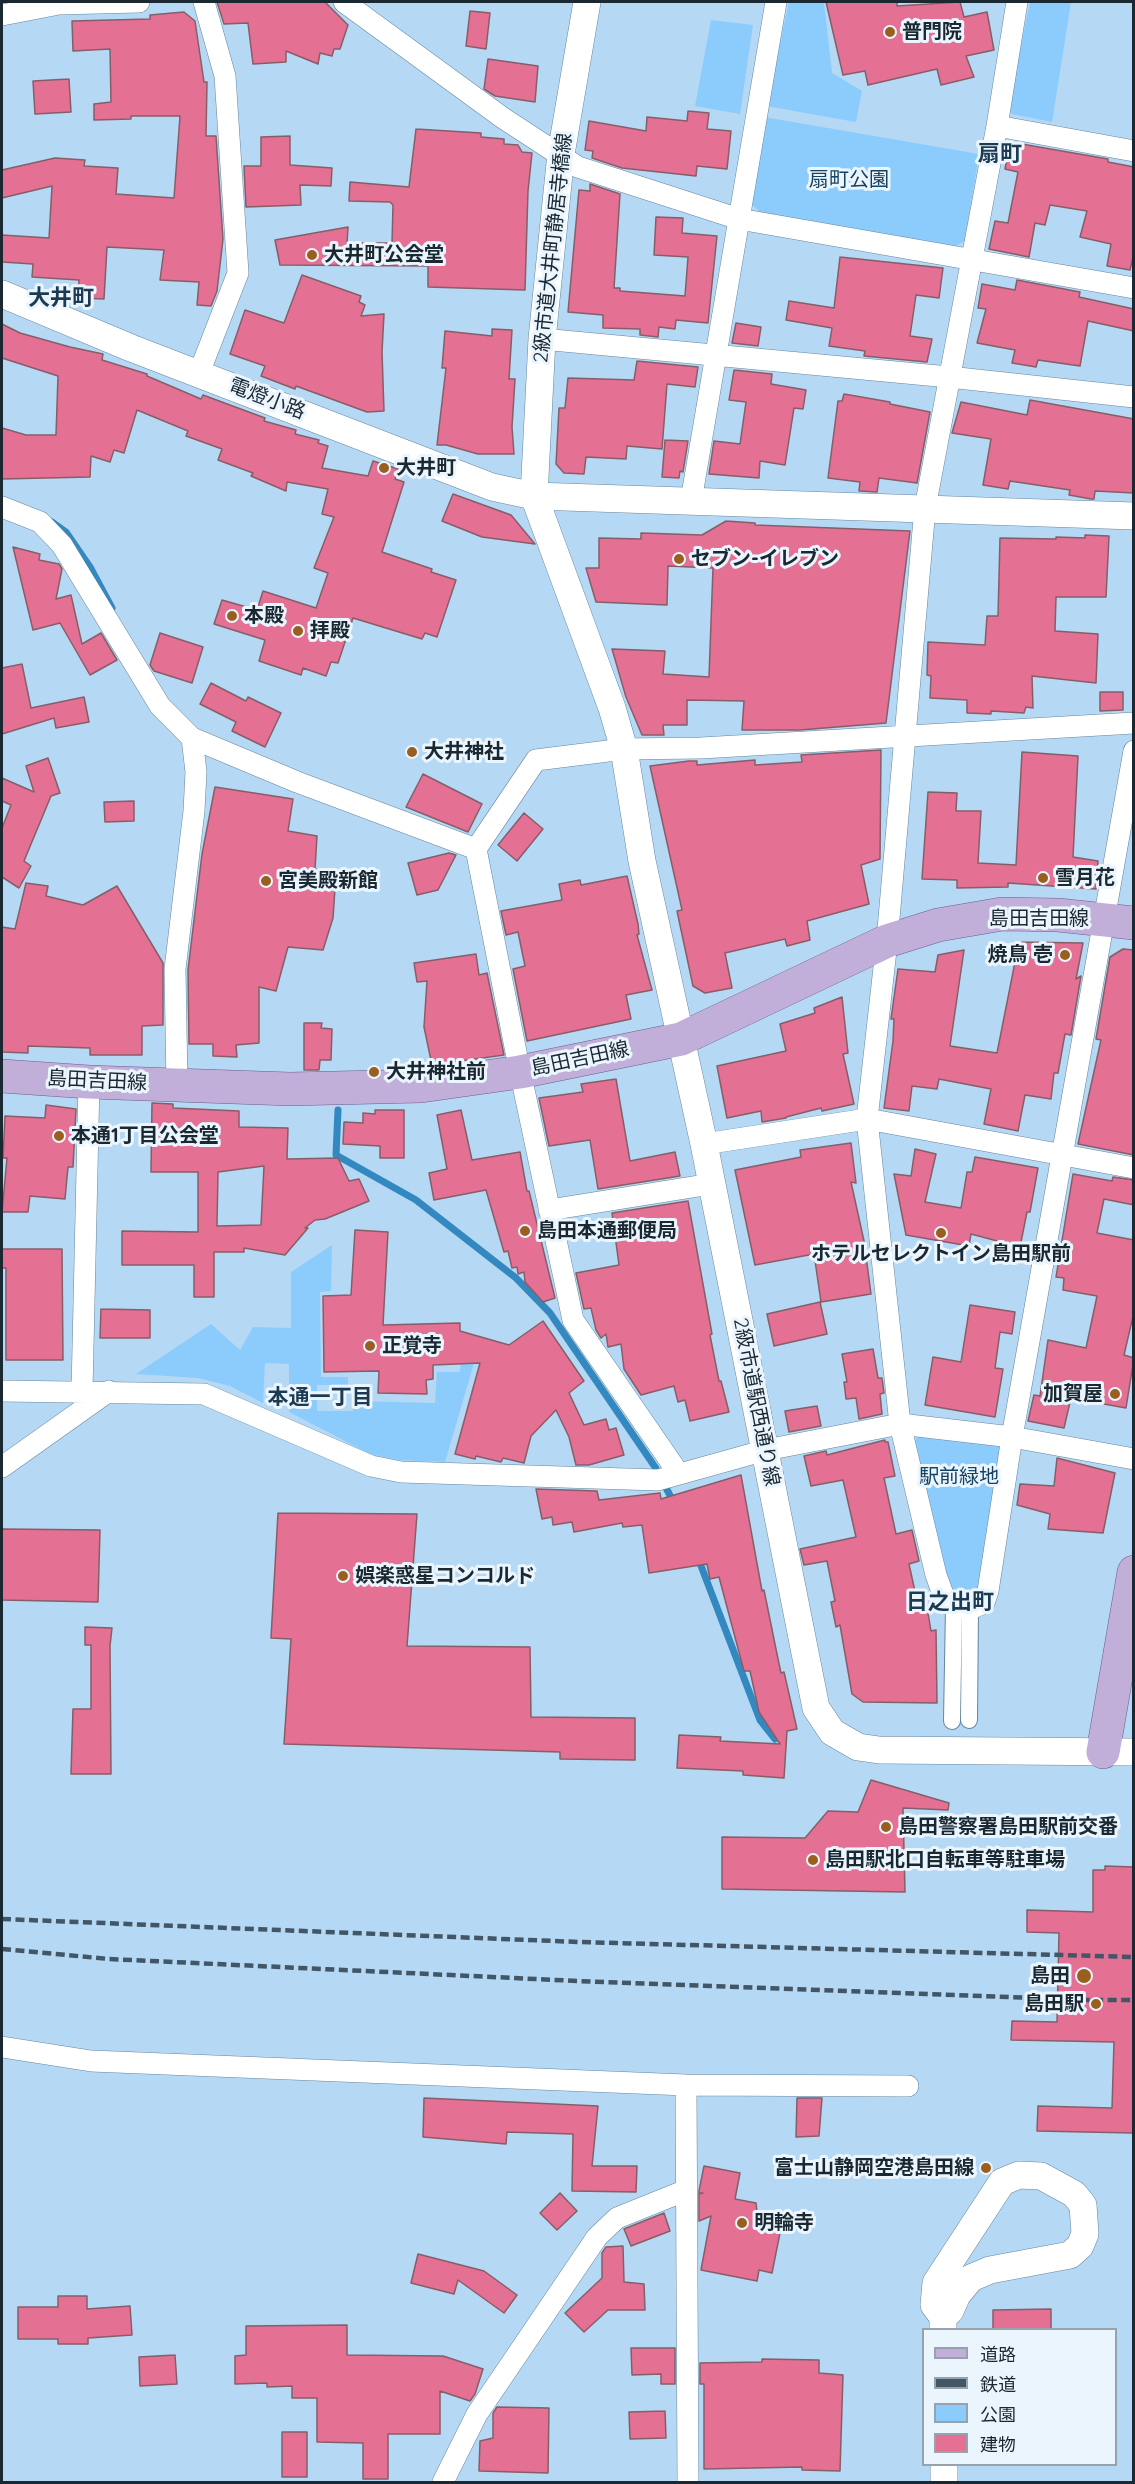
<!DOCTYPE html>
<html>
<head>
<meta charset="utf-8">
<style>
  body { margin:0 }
  #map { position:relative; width:1135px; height:2484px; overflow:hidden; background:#b5d8f4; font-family:Quicksand,"Noto Sans JP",sans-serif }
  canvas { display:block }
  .frame { position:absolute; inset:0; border:3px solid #1a2832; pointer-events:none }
  .legend { position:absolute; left:922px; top:2328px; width:195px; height:138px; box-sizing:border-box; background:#ebf5fe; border:2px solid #97a3ac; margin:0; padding:8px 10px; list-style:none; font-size:18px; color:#1a2832 }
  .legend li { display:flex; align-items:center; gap:12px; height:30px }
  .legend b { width:30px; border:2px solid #97a3ac }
</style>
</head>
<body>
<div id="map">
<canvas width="1135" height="2484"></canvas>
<div class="frame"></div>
<ul class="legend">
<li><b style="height:8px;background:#c1afd9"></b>道路</li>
<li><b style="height:8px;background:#425665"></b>鉄道</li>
<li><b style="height:16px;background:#8cccfd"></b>公園</li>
<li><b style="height:16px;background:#e47093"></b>建物</li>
</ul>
</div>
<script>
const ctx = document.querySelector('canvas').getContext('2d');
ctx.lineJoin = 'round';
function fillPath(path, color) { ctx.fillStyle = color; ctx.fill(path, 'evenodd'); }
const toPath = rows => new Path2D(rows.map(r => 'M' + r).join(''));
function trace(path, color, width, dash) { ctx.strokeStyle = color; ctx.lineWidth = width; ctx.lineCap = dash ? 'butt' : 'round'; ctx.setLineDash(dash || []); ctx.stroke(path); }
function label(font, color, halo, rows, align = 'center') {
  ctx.font = font + ' Quicksand,"Noto Sans JP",sans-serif'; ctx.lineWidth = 6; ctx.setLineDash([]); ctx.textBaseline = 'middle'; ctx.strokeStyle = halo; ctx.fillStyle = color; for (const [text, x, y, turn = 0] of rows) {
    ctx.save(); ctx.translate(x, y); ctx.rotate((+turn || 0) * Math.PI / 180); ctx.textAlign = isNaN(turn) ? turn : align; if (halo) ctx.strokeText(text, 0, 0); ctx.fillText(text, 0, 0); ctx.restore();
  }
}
fillPath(toPath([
  [789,2,824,3,832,73,862,91,856,122,766,106],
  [1030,2,1071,2,1052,122,1012,114,1008,108],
  [711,20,753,25,740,114,695,106],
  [764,117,979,154,965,241,954,247,761,213,751,204],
  [332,1245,331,1291,320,1292,321,1377,348,1377,348,1385,317,1385,317,1411,353,1411,352,1401,435,1403,437,1372,460,1372,462,1342,481,1339,445,1462,399,1460,370,1454,289,1412,289,1364,265,1363,263,1403,230,1386,198,1378,136,1374,211,1324,240,1350,253,1327,291,1328,291,1272],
  [922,1431,999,1440,1004,1451,979,1589,970,1597,958,1598,948,1593,911,1446]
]), '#8cccfd');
trace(toPath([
  [52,522,66,532,90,567,112,608],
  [338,1110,336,1155,416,1200,516,1278,550,1313,655,1467,674,1503],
  [698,1558,760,1720,775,1739]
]), '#3488c0', 7);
const building = toPath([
  [217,2,325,2,348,25,340,49,334,49,332,56,320,53,318,64,286,51,286,62,253,64,248,23,224,24,217,2],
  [826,2,897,2,897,6,960,2,964,17,987,12,994,50,966,56,974,77,941,85,937,69,868,85,865,71,843,75,826,2],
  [470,11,490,13,486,49,466,46,470,11],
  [184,12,195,21,204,82,207,82,206,136,216,136,223,239,217,291,211,306,197,305,199,282,160,280,164,250,107,247,104,299,78,298,79,280,32,277,33,264,2,262,2,235,49,238,52,186,2,198,2,170,55,158,85,160,84,166,118,168,116,194,174,198,180,116,131,116,131,119,94,120,94,104,111,102,110,49,73,51,72,21,150,19,150,15,184,12],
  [488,59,538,66,535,102,495,96,484,89,488,59],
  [69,79,71,112,35,114,33,81,69,79],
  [688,111,709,113,707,129,731,131,727,169,697,166,696,176,622,168,592,158,593,151,585,150,589,121,646,131,647,117,687,121,688,111],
  [416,129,481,133,481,137,504,139,504,144,518,145,522,152,532,153,528,191,525,290,428,287,428,266,280,265,275,240,348,227,347,243,392,243,393,205,390,202,349,201,350,182,409,187,416,129],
  [290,136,290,165,332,168,331,186,300,185,301,205,246,207,244,166,261,166,261,137,290,136],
  [1010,142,1108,159,1108,162,1134,167,1134,253,1130,270,1107,266,1111,244,1080,237,1087,211,1050,205,1045,225,1035,223,1029,257,989,249,995,221,1008,223,1018,172,1005,169,1010,142],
  [590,184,620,194,614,288,620,288,620,291,685,296,688,257,654,255,656,217,683,218,682,233,717,236,708,323,676,320,675,329,659,327,658,337,640,335,640,329,603,328,603,315,568,312,579,190,590,191,590,184],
  [840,257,943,268,939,298,916,295,910,336,932,339,927,362,864,356,865,351,829,346,832,328,786,320,789,301,834,308,840,257],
  [302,275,361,296,359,302,365,305,361,316,384,314,382,352,384,411,367,412,296,386,295,389,261,376,265,366,230,354,245,310,284,323,302,275],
  [1017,280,1080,292,1079,297,1134,309,1134,331,1088,321,1080,366,1038,360,1036,367,1012,363,1015,350,977,343,986,309,978,308,982,284,1015,290,1017,280],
  [736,323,761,327,758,346,732,343,736,323],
  [2,324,20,333,70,347,103,354,102,360,147,374,147,376,201,399,203,395,238,408,265,418,264,421,296,430,295,434,319,440,318,443,328,446,322,468,368,476,373,461,398,469,395,479,404,482,382,552,432,569,431,572,456,580,437,637,425,633,422,639,353,618,338,663,331,662,326,676,303,668,301,675,259,661,265,640,214,624,222,600,257,610,263,591,316,608,328,573,314,568,334,517,322,514,328,489,287,482,286,491,251,476,253,473,218,460,222,449,186,436,188,431,137,410,124,453,114,450,110,462,91,456,90,477,2,479,2,428,26,435,56,435,58,376,2,358,2,324],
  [492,329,512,330,509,379,515,379,512,427,514,454,478,454,446,445,437,445,446,368,442,368,445,331,492,336,492,329],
  [637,361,698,367,695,387,667,384,662,449,627,446,626,459,586,457,584,474,564,473,556,464,559,408,565,408,568,378,634,380,637,361],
  [734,370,772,374,771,384,806,390,803,409,794,408,785,465,760,461,759,478,709,474,714,441,740,444,746,402,729,400,734,370],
  [844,394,890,402,890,404,930,412,917,483,879,478,877,492,859,491,860,482,828,478,838,401,842,401,844,394],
  [1030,400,1134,419,1134,493,1095,491,1094,499,1091,499,1069,495,1070,490,1010,481,1008,489,983,485,991,439,952,433,961,402,1027,415,1030,400],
  [665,440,688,441,683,472,680,471,679,478,662,477,665,440],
  [453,494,511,515,535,544,482,537,442,521,453,494],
  [726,521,755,523,755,525,910,531,886,723,800,730,742,730,744,701,687,700,687,725,663,725,664,735,642,735,626,697,612,649,665,651,663,674,709,677,713,568,668,566,667,605,596,602,586,568,599,568,599,538,641,539,641,533,702,535,726,521],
  [1085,535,1109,536,1106,597,1056,597,1055,631,1098,634,1096,683,1032,676,1033,708,1026,707,1024,713,991,711,991,714,967,713,967,700,930,698,931,676,927,675,928,642,985,645,987,616,998,616,1000,538,1056,539,1056,537,1085,538,1085,535],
  [13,547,40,554,39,560,59,564,62,569,56,599,71,595,82,644,101,633,117,660,90,675,60,623,33,630,13,547],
  [160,633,203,647,192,683,154,671,150,665,160,633],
  [22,664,31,708,84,697,89,722,56,728,54,718,2,734,2,668,22,664],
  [211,683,246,701,248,697,281,713,265,747,232,731,236,722,200,704,211,683],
  [1100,692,1123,692,1123,710,1100,711,1100,692],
  [881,750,880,859,861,865,869,904,807,921,810,940,787,946,785,939,725,953,732,988,705,993,693,986,677,911,682,910,650,766,689,761,697,761,697,765,755,760,755,765,802,762,801,755,881,750],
  [1022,752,1078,756,1073,857,1098,861,1096,889,1008,883,1008,887,957,888,957,880,922,879,928,792,957,793,956,811,981,811,978,863,1016,865,1022,752],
  [48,758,60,793,51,796,24,861,31,866,19,888,2,877,2,828,11,805,2,801,2,778,34,792,26,766,48,758],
  [423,774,482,804,468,832,406,807,423,774],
  [215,787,293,799,288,831,317,836,315,869,336,874,333,918,323,950,288,947,276,991,259,987,259,1043,236,1045,237,1057,213,1056,213,1044,189,1044,188,970,202,854,215,787],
  [134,801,134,821,105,822,104,802,134,801],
  [524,813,543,829,517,861,498,845,524,813],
  [449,853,456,855,438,890,417,895,408,863,449,853],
  [627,876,638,924,639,934,637,935,652,990,626,995,631,1019,527,1041,513,969,525,966,518,932,506,935,501,911,562,900,559,884,580,880,581,885,627,876],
  [26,883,48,886,46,896,83,905,117,886,163,963,163,1025,142,1026,142,1055,90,1055,90,1048,28,1046,28,1053,2,1052,2,927,15,929,26,883],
  [1019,942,1083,943,1076,979,1081,976,1071,1035,1065,1034,1058,1073,1054,1073,1051,1099,1025,1095,1018,1131,984,1124,991,1089,939,1079,937,1089,912,1086,909,1111,884,1108,893,1041,894,1019,891,1019,898,969,935,972,938,955,964,950,950,1046,997,1053,1019,942],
  [1123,949,1134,950,1134,1155,1078,1144,1101,1040,1096,1039,1110,957,1123,949],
  [476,954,479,975,487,973,504,1055,432,1065,424,1027,427,981,417,982,414,963,476,954],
  [842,997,848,1053,843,1054,854,1104,822,1111,821,1108,786,1117,786,1118,762,1122,761,1111,727,1118,717,1066,786,1051,780,1024,815,1013,814,1008,842,997],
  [304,1023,322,1023,321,1028,332,1029,331,1060,320,1060,319,1070,304,1070,304,1023],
  [616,1079,630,1161,675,1152,680,1176,598,1189,590,1140,549,1146,539,1098,583,1092,581,1084,616,1079],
  [152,1103,173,1104,173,1108,239,1111,239,1127,288,1128,287,1159,338,1158,349,1181,359,1179,369,1201,325,1219,315,1220,305,1228,308,1228,285,1255,244,1248,244,1252,214,1252,214,1297,194,1297,194,1265,122,1265,122,1231,198,1232,198,1172,151,1172,152,1103],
  [264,1166,261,1225,217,1226,218,1172,264,1166],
  [46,1105,76,1109,73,1167,68,1167,65,1199,30,1196,28,1212,2,1212,7,1158,3,1158,5,1116,45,1118,46,1105],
  [375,1110,404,1110,404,1158,380,1158,380,1146,343,1144,344,1122,363,1123,363,1113,375,1114,375,1110],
  [461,1110,472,1160,520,1152,527,1191,529,1191,555,1298,543,1302,525,1282,524,1272,518,1274,517,1267,512,1268,508,1251,504,1252,486,1190,434,1200,429,1173,447,1169,437,1115,461,1110],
  [851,1143,856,1183,851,1182,864,1241,871,1294,821,1302,814,1254,755,1265,735,1170,801,1157,800,1150,851,1143],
  [915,1149,936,1154,925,1202,961,1208,967,1172,972,1172,975,1157,1038,1168,1030,1212,1027,1212,1020,1247,971,1234,969,1246,906,1235,894,1174,911,1176,915,1149],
  [1073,1174,1112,1181,1113,1177,1134,1180,1134,1205,1104,1199,1097,1233,1134,1240,1134,1312,1124,1355,1134,1358,1126,1408,1071,1398,1064,1428,1028,1421,1034,1395,1040,1396,1048,1340,1086,1348,1097,1296,1063,1290,1064,1278,1056,1277,1073,1174],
  [688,1201,712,1334,710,1335,719,1381,721,1381,729,1412,690,1421,685,1400,678,1402,674,1386,641,1395,624,1369,621,1344,608,1347,606,1334,601,1338,596,1330,591,1308,584,1309,576,1273,619,1265,612,1213,688,1201],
  [355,1230,388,1232,383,1325,460,1323,460,1331,509,1345,543,1321,584,1381,569,1393,584,1425,606,1419,609,1430,616,1428,624,1455,589,1465,576,1465,569,1437,556,1410,531,1436,524,1463,503,1458,501,1462,476,1456,475,1459,455,1454,480,1363,433,1365,433,1379,426,1380,427,1394,378,1393,379,1371,324,1372,323,1296,351,1295,355,1230],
  [2,1249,62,1249,63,1360,6,1360,6,1268,2,1268,2,1249],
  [820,1302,827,1334,774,1346,767,1314,820,1302],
  [970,1305,1015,1312,1012,1334,1000,1332,995,1368,1003,1369,995,1417,925,1405,933,1357,961,1362,970,1305],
  [101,1309,150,1310,150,1338,100,1338,101,1309],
  [873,1349,878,1378,882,1378,884,1393,880,1394,882,1414,859,1419,856,1398,846,1399,844,1382,847,1382,842,1354,873,1349],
  [817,1406,821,1426,789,1432,785,1411,817,1406],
  [885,1440,885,1442,888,1442,895,1476,884,1478,896,1534,912,1530,919,1561,909,1564,916,1596,925,1595,931,1631,936,1630,937,1703,863,1702,852,1694,840,1625,836,1627,831,1602,835,1601,827,1561,804,1565,800,1549,856,1537,843,1480,811,1486,804,1456,826,1451,827,1455,885,1440],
  [1057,1458,1115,1473,1103,1533,1048,1529,1050,1514,1017,1505,1020,1484,1054,1486,1057,1458],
  [741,1475,762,1591,764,1590,777,1654,781,1673,784,1672,797,1729,787,1731,784,1778,743,1775,743,1771,677,1768,679,1735,721,1737,720,1741,780,1744,759,1712,750,1671,744,1671,719,1577,710,1579,707,1564,649,1573,642,1525,623,1527,622,1523,574,1532,572,1522,553,1525,552,1517,542,1519,536,1489,597,1491,599,1500,660,1493,661,1499,741,1475],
  [278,1513,417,1514,407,1646,530,1647,531,1717,635,1718,635,1760,560,1759,560,1752,284,1744,291,1639,271,1638,278,1513],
  [2,1529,100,1530,98,1602,2,1600,2,1529],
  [85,1627,112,1628,110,1646,111,1774,71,1774,73,1709,91,1709,91,1645,85,1645,85,1627],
  [871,1780,949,1803,948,1810,903,1808,905,1892,722,1889,722,1837,805,1838,828,1811,858,1812,871,1780],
  [1105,1866,1134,1867,1134,2133,1037,2131,1038,2106,1112,2108,1114,2042,1011,2040,1012,2021,1057,2022,1059,1933,1027,1932,1027,1910,1093,1912,1093,1870,1105,1870,1105,1866],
  [424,2098,598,2106,592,2166,637,2166,636,2192,572,2191,573,2134,507,2132,506,2144,423,2137,424,2098],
  [797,2098,822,2098,819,2136,796,2137,797,2098],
  [704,2166,740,2173,735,2199,756,2203,757,2212,783,2218,772,2273,759,2270,757,2281,701,2270,711,2216,699,2221,699,2194,703,2193,699,2193,699,2191,704,2166],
  [560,2193,577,2211,557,2230,540,2213,560,2193],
  [664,2213,670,2231,631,2246,624,2229,664,2213],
  [623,2246,624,2282,644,2284,645,2310,608,2310,584,2332,565,2313,602,2278,602,2253,606,2247,623,2246],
  [418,2254,484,2271,517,2295,504,2313,458,2280,454,2294,411,2283,418,2254],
  [58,2296,87,2296,87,2309,130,2306,132,2335,88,2338,88,2344,58,2344,58,2339,18,2339,18,2307,58,2307,58,2296],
  [1051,2309,1051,2330,993,2330,993,2310,1051,2309],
  [347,2325,347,2355,443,2356,483,2369,475,2394,470,2401,440,2391,440,2434,388,2434,388,2479,363,2479,363,2443,317,2442,317,2398,292,2398,292,2386,267,2387,267,2383,235,2384,235,2356,246,2355,246,2326,347,2325],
  [631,2348,675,2348,675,2384,661,2384,661,2374,632,2375,631,2348],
  [175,2355,177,2384,140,2386,139,2357,175,2355],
  [762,2359,819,2360,819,2373,843,2375,840,2471,802,2470,802,2467,704,2469,704,2384,700,2384,700,2363,762,2362,762,2359],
  [497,2407,549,2408,548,2473,479,2471,480,2441,493,2438,493,2413,497,2407],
  [665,2411,666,2438,630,2439,629,2412,665,2411],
  [282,2432,307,2432,307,2477,282,2477,282,2432]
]);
fillPath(building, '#e47093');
trace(building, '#865e68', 1.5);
const pedestrian = toPath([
  [969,1720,970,1609],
  [952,1721,954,1606]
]);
const minor = toPath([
  [344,2,503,118,578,167,739,219,1134,288],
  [1017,2,997,126,925,508,887,941,867,1119,900,1424,936,1575,944,1597,954,1606,970,1609,984,1603,988,1591,1012,1437,1134,751],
  [2,15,59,4,139,2],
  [997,126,1134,151],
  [542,339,949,377,1134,397],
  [199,373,238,273,225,76,204,2],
  [691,501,776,2],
  [2,507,40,522,62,545,160,706,192,738,196,772,194,811,175,969,177,1084],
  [192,738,297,782,476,849],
  [704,1144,867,1119,1134,1168],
  [549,1210,711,1184],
  [2,1391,204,1394,371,1466,401,1472,658,1480,766,1450,900,1424,1012,1437,1134,1459],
  [82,1391,89,1082],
  [2,1467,109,1391],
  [679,1474,573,1320,517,1057,476,849,536,760,624,749,701,748,1134,723],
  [2,2047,91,2061,686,2085,908,2086],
  [686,2085,688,2482],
  [443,2482,477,2414,597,2237,617,2218,684,2191]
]);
const tertiary = toPath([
  [587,2,561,154,542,339,534,496,612,708,624,749,642,861,704,1144,816,1708,832,1732,858,1747,879,1750,1134,1752],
  [2,294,131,348,492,487,534,496,1134,516],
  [943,2317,950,2311,957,2295,971,2278,990,2270,1070,2255,1080,2246,1085,2234,1083,2205,1074,2194,1041,2176,1019,2175,1002,2182,936,2283,934,2305,943,2317,943,2330],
  [944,2464,944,2482]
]);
const primary = toPath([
  [2,1076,89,1082,290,1089,421,1086,520,1072,681,1039,887,941,938,925,1002,914,1058,915,1134,923],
  [1103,1752,1134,1572]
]);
trace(pedestrian, '#65869f', 18);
trace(minor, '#65869f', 22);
trace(tertiary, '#65869f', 28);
trace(primary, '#6b5d8e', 34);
trace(pedestrian, '#fff', 16);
trace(minor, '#fff', 21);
trace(tertiary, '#fff', 27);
trace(primary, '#c1afd9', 33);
trace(toPath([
  [2,1919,579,1942,1134,1957],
  [2,1949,109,1959,578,1981,1086,2000,1134,2000]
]), '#425665', 4.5, [9, 4.5]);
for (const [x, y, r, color] of [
  [890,32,6,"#9a5e1f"],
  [312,255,6,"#9a5e1f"],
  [384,468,6,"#9a5e1f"],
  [679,559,6,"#9a5e1f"],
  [232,616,6,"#9a5e1f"],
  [298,631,6,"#9a5e1f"],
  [412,752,6,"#9a5e1f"],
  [1043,878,6,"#9a5e1f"],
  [266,881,6,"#9a5e1f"],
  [1065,955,6,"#9a5e1f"],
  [374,1072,6,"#9a5e1f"],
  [59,1136,6,"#9a5e1f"],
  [525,1231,6,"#9a5e1f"],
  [941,1233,6,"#9a5e1f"],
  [370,1346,6,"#9a5e1f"],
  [1115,1394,6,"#9a5e1f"],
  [343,1576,6,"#9a5e1f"],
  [886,1827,6,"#9a5e1f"],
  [813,1860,6,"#9a5e1f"],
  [1084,1976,8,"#9a5e1f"],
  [1096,2004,6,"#9a5e1f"],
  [986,2168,6,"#9a5e1f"],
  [742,2223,6,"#9a5e1f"]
]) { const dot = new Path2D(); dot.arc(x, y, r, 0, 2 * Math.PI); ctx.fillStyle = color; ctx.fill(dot); trace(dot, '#ebf5fe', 2); }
label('bold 20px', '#1a2832', '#ebf5fe', [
  ["普門院",902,32],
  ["大井町公会堂",324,255],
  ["大井町",396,468],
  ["セブン-イレブン",691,559],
  ["本殿",244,616],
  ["拝殿",310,631],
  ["大井神社",424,752],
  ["雪月花",1055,878],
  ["宮美殿新館",278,881],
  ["焼鳥 壱",1053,955,"right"],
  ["大井神社前",386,1072],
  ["本通1丁目公会堂",71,1136],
  ["島田本通郵便局",537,1231],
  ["ホテルセレクトイン島田駅前",941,1254,"center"],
  ["正覚寺",382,1346],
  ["加賀屋",1103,1394,"right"],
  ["娯楽惑星コンコルド",355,1576],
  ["島田警察署島田駅前交番",898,1827],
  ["島田駅北口自転車等駐車場",825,1860],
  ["島田",1070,1976,"right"],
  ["島田駅",1084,2004,"right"],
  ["富士山静岡空港島田線",974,2168,"right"],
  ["明輪寺",754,2223]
], 'left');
label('20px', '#164362', '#ebf5fe', [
  ["扇町公園",849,180],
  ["駅前緑地",959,1477]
]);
label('20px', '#1a2832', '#ebf5fe', [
  ["2級市道大井町静居寺橋線",553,248,-84],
  ["電燈小路",267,399,21],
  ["島田吉田線",1039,919],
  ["島田吉田線",580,1059,-12],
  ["島田吉田線",97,1081,3],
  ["2級市道駅西通り線",756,1402,79]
]);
label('bold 21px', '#1c3a51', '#ebf5fe', [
  ["本通一丁目",320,1398]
]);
label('bold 22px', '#1c3a51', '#ebf5fe', [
  ["扇町",1000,154],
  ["大井町",61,298],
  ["日之出町",950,1602]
]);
</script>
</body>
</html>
